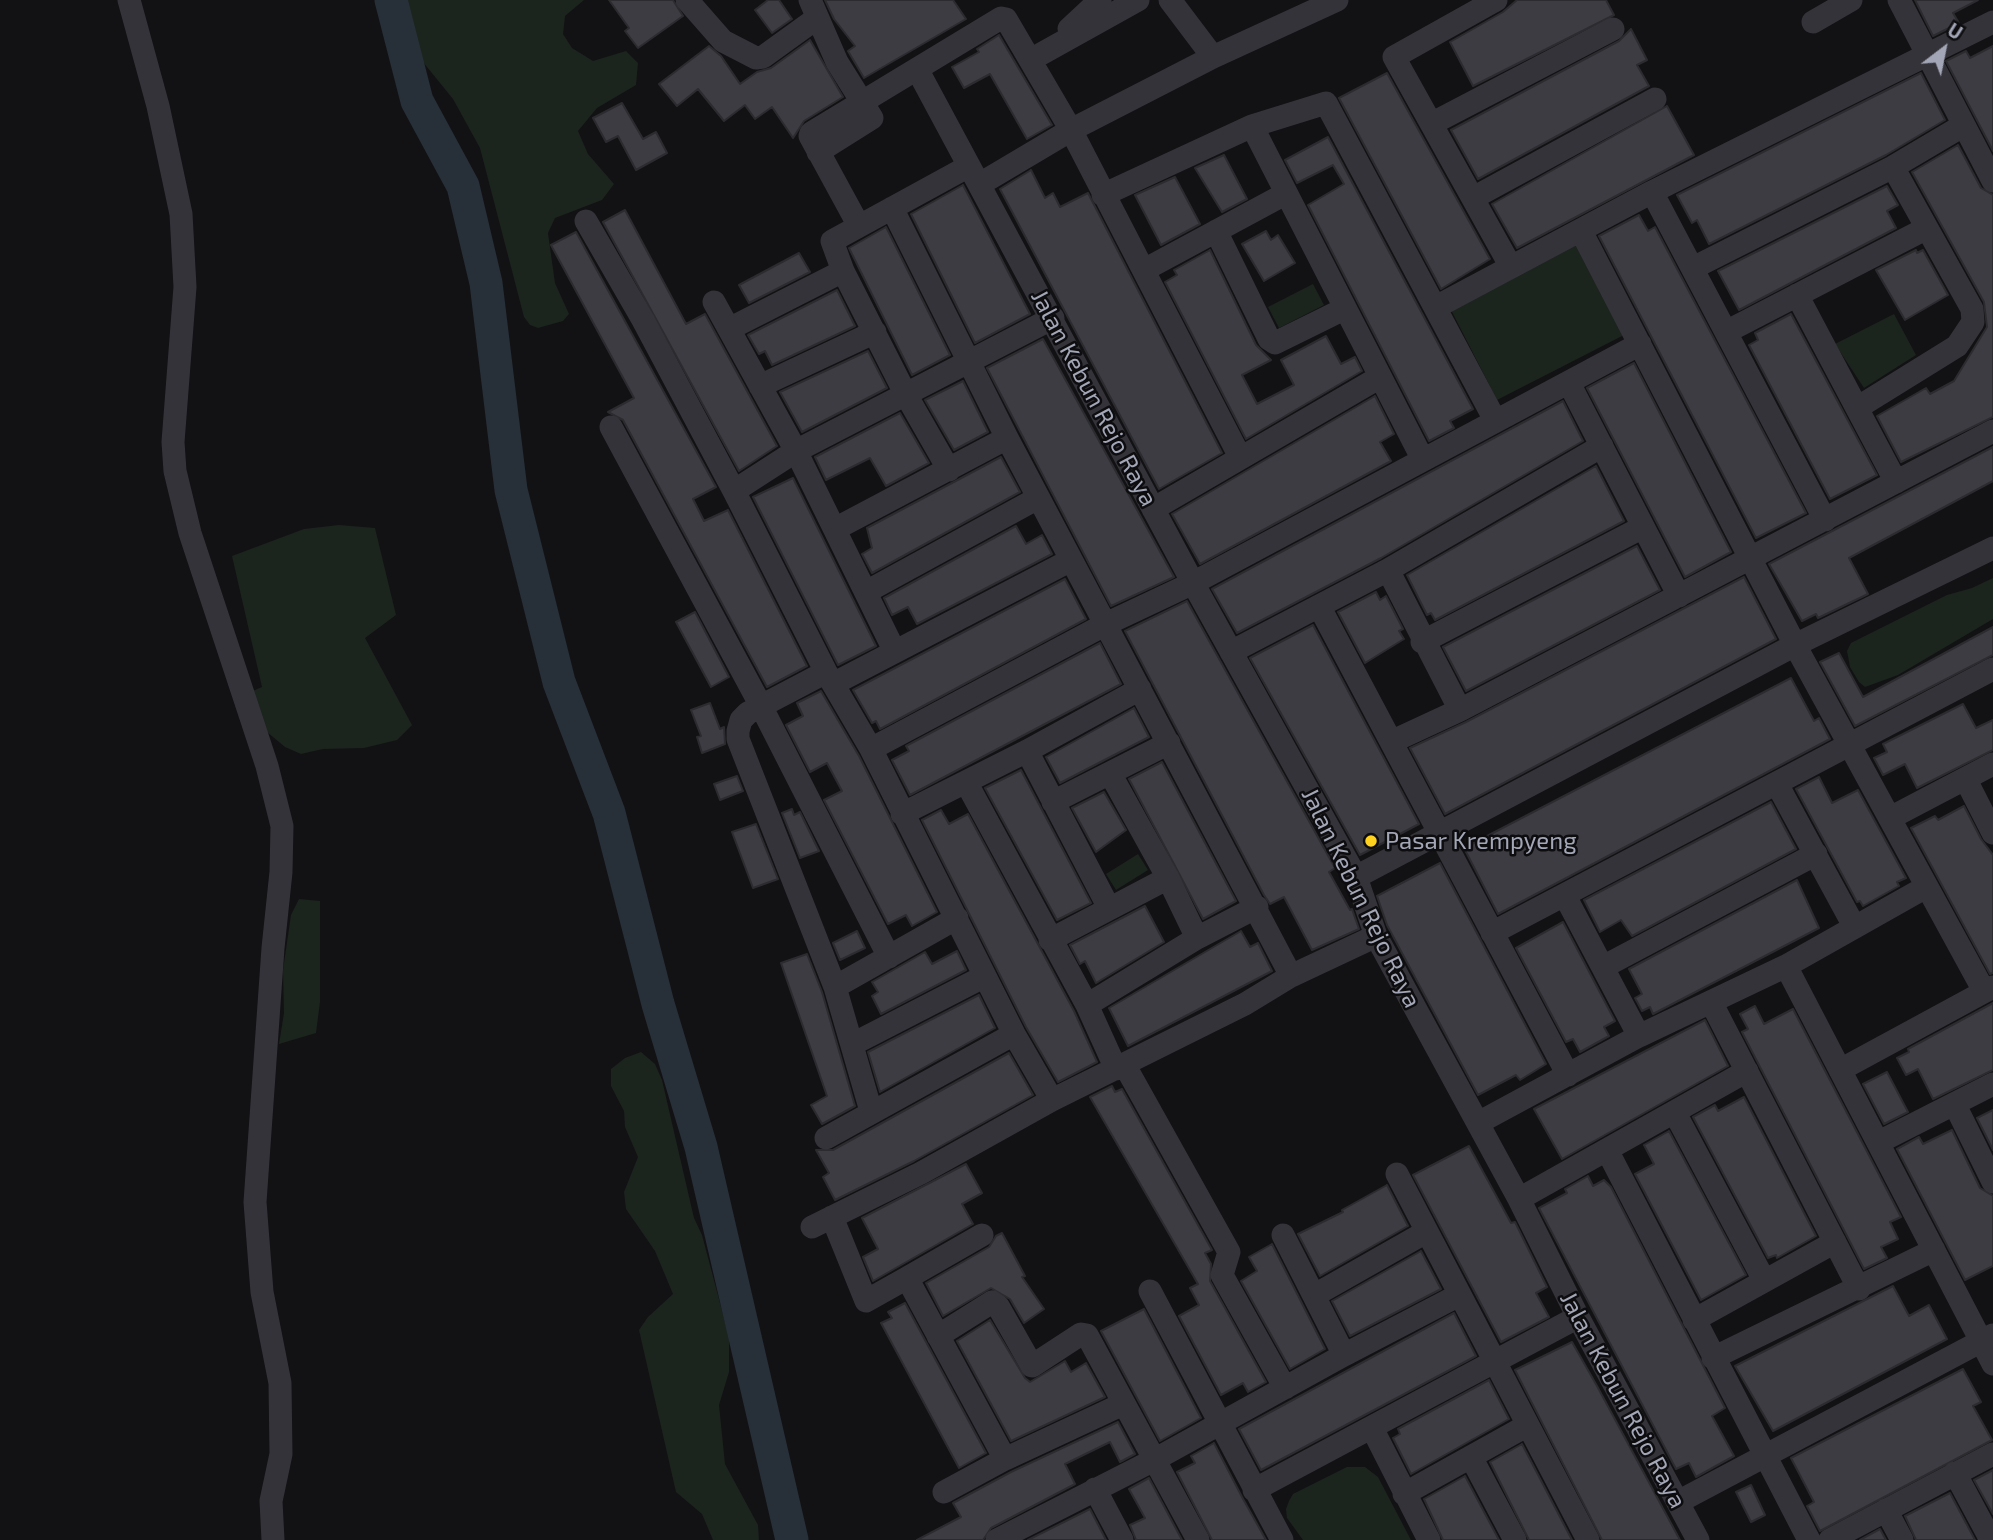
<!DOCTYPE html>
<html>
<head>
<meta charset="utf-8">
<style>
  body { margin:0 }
  #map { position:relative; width:1993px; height:1540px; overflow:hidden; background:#121214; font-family:"Exo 2",sans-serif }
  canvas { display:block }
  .north { position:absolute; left:1909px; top:14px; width:70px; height:70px; -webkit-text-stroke:5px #0d0d0f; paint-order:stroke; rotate:32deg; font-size:19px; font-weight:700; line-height:28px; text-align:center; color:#a2a6b6 }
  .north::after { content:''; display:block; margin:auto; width:24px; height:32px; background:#a2a6b6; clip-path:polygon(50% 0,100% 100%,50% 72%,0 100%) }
</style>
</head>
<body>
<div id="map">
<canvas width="1993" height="1540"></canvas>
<div class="north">U</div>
</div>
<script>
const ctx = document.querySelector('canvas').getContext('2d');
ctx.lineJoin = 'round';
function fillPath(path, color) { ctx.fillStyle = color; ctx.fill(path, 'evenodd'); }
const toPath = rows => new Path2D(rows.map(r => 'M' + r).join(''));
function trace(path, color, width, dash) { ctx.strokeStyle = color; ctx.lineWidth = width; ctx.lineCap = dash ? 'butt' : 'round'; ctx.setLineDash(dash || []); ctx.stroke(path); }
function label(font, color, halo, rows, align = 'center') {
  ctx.font = font + ' "Exo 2",sans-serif'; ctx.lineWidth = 5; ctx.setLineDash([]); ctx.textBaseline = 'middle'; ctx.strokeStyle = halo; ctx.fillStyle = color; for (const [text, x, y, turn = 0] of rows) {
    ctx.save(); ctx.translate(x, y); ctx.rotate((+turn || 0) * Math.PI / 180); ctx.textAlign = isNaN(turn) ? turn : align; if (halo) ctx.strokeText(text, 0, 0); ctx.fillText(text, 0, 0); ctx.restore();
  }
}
fillPath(toPath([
  [407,0,584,0,565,16,563,34,572,48,593,61,626,51,638,63,636,85,597,108,578,131,588,154,614,184,602,200,555,218,548,233,555,283,569,314,563,321,538,328,530,325,524,317,480,148,453,99,414,51],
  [1574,237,1624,335,1497,400,1447,302],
  [1313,284,1324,305,1279,328,1268,307],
  [1894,314,1916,355,1864,388,1835,344],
  [339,525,375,528,396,615,365,638,412,725,397,740,364,748,323,749,301,754,285,747,267,732,253,691,262,687,232,556,304,529],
  [1993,578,1993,619,1898,675,1865,687,1859,682,1850,667,1847,651,1851,643,1947,595,1972,588],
  [1138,854,1148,870,1116,890,1106,874],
  [299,899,320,901,320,1002,316,1033,279,1044,284,1013,283,970,291,915],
  [641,1052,655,1064,662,1080,694,1218,702,1235,729,1337,729,1372,719,1405,725,1464,758,1525,759,1540,713,1540,702,1514,676,1492,639,1330,648,1317,673,1294,655,1251,626,1209,624,1192,638,1157,625,1127,624,1111,611,1086,611,1069,625,1058],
  [1347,1467,1365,1467,1378,1477,1411,1540,1303,1540,1287,1518,1286,1509,1289,1501,1293,1494]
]), '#1c241e');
trace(toPath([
  [391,0,417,101,463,186,486,283,511,490,559,682,609,813,658,1004,701,1147,792,1540]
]), '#272f38', 33);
const building = toPath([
  [609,0,673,0,683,16,638,48,625,31,629,28,609,0],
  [768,0,779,0,792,19,772,33,755,10,768,0],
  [825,0,953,0,966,19,864,78,848,51,855,46,834,19,825,0],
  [1517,0,1606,0,1614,15,1473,86,1450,42,1503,12,1517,0],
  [1915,0,1978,0,1953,13,1959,23,1933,36,1915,0],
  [1631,29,1647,60,1637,65,1649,86,1478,179,1451,130,1619,41,1631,29],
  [999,35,1052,125,1027,139,990,74,964,88,952,67,979,52,977,49,999,35],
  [810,40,843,97,804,121,793,138,772,107,755,119,745,105,724,121,698,89,677,106,659,84,709,46,721,56,740,84,757,72,771,68,810,40],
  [1993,46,1993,151,1946,61,1966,51,1970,58,1993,46],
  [1387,73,1490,259,1441,289,1339,98,1387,73],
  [1921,73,1945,120,1886,155,1709,244,1697,220,1692,223,1677,195,1921,73],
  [622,103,643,139,656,132,667,153,636,170,618,136,606,142,593,118,622,103],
  [1667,106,1694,155,1517,248,1492,204,1667,106],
  [1328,137,1473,409,1450,421,1454,428,1429,441,1308,205,1344,184,1333,165,1297,183,1285,160,1328,137],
  [1958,145,1981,188,1993,195,1993,417,1901,462,1877,416,1926,388,1930,394,1954,381,1987,327,1984,302,1912,172,1958,145],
  [1224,155,1247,199,1222,212,1195,168,1224,155],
  [1031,170,1045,198,1053,193,1060,207,1088,193,1222,453,1159,489,1000,189,1031,170],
  [1175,177,1200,224,1161,245,1135,195,1175,177],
  [963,185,1030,314,975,343,911,214,963,185],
  [1887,186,1898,205,1887,211,1896,228,1739,310,1718,271,1887,186],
  [625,210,686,324,705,314,777,446,739,471,603,222,625,210],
  [1639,215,1648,231,1655,227,1806,513,1756,538,1599,236,1639,215],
  [886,227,950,355,912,375,849,248,886,227],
  [1266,231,1271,240,1278,235,1295,263,1264,281,1242,244,1266,231],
  [576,232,716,487,693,499,704,521,728,510,807,666,767,687,623,420,608,412,634,398,551,245,576,232],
  [1210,250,1256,345,1271,360,1242,375,1257,404,1294,385,1281,360,1326,336,1341,364,1355,357,1362,371,1246,439,1165,282,1177,275,1174,270,1210,250],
  [1916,250,1917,253,1923,250,1948,295,1905,320,1876,270,1916,250],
  [799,253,810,272,749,303,739,285,799,253],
  [837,290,855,326,772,365,765,351,759,354,748,335,837,290],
  [1791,314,1877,475,1830,499,1749,345,1758,340,1755,333,1791,314],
  [1043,339,1174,577,1111,606,987,368,1043,339],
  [868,351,887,388,802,432,780,392,868,351],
  [1634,363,1731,552,1685,577,1587,388,1634,363],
  [963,381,988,432,954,450,925,400,963,381],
  [1375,396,1394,434,1380,442,1391,461,1200,564,1172,514,1375,396],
  [1563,401,1583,441,1381,558,1237,633,1212,589,1563,401],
  [900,413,929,463,886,486,870,458,826,480,815,457,900,413],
  [1993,447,1993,481,1849,558,1868,594,1818,618,1816,614,1802,621,1769,564,1993,447],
  [1001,457,1020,492,872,573,862,554,872,548,867,528,1001,457],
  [1596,466,1624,521,1435,620,1431,613,1427,615,1407,575,1596,466],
  [793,478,876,646,838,665,753,497,793,478],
  [1016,526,1026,544,1042,535,1052,554,917,624,908,607,892,615,884,598,1016,526],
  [1637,546,1660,590,1466,691,1443,647,1637,546],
  [1744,577,1776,639,1445,814,1410,748,1466,722,1744,577],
  [1065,579,1086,619,880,729,876,721,872,723,853,690,1065,579],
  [1376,592,1380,600,1386,596,1403,629,1399,631,1404,639,1365,663,1338,612,1376,592],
  [1187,601,1335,868,1329,872,1350,910,1352,909,1359,929,1312,950,1284,897,1270,904,1264,895,1125,631,1187,601],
  [695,612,729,677,711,687,676,622,695,612],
  [1313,625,1419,824,1360,855,1250,658,1313,625],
  [1993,627,1993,655,1855,726,1820,662,1839,653,1863,697,1993,627],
  [1100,643,1121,684,910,795,892,760,909,751,906,746,1100,643],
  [1791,678,1814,721,1819,718,1830,739,1498,914,1464,848,1791,678],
  [821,691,859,756,937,912,912,926,906,915,888,924,824,800,842,791,827,763,810,772,786,725,803,716,797,703,821,691],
  [710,703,720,729,724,727,725,744,702,753,697,737,701,736,691,710,710,703],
  [1963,704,1976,728,1993,720,1993,750,1917,788,1905,764,1883,775,1874,758,1887,752,1883,744,1963,704],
  [1134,708,1149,737,1060,783,1046,757,1134,708],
  [1162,762,1236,901,1203,919,1129,779,1162,762],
  [1021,770,1091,903,1057,920,985,788,1021,770],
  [737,776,743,791,720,800,714,784,737,776],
  [1819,777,1832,803,1858,790,1906,878,1897,882,1899,886,1863,906,1860,901,1857,902,1796,789,1819,777],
  [1104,792,1126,830,1096,852,1072,808,1104,792],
  [1771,802,1796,849,1632,936,1621,920,1600,932,1584,900,1771,802],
  [1964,806,1981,839,1993,855,1993,973,1990,974,1911,828,1935,816,1938,820,1964,806],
  [792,809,794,815,800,812,819,851,800,858,782,813,792,809],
  [941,810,949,824,968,814,1074,1011,1097,1062,1058,1082,1026,1027,922,820,941,810],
  [756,824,778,879,753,888,732,832,756,824],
  [1440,863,1546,1064,1520,1080,1516,1075,1478,1095,1387,925,1377,896,1440,863],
  [1797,880,1819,928,1653,1014,1650,1007,1642,1011,1635,998,1642,994,1629,969,1797,880],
  [1145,906,1164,942,1096,983,1085,961,1080,964,1070,945,1145,906],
  [1563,922,1615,1021,1604,1027,1609,1036,1580,1052,1573,1039,1566,1042,1516,948,1563,922],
  [857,931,865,948,840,960,833,943,857,931],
  [1241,931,1250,947,1258,943,1272,971,1128,1046,1109,1008,1241,931],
  [957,951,966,970,881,1014,872,996,878,992,872,982,925,952,932,964,957,951],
  [807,954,822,992,855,1106,822,1124,811,1105,827,1096,781,963,807,954],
  [979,995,995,1028,880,1092,868,1052,979,995],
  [1993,1003,1993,1070,1933,1099,1918,1069,1906,1075,1897,1058,1909,1052,1908,1049,1993,1003],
  [1755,1006,1764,1024,1793,1009,1901,1217,1890,1222,1898,1239,1881,1247,1887,1258,1864,1269,1742,1032,1748,1029,1740,1014,1755,1006],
  [1705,1020,1728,1066,1562,1159,1534,1109,1705,1020],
  [1009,1053,1033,1095,914,1161,835,1200,823,1177,829,1173,816,1150,833,1150,1009,1053],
  [1887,1072,1908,1112,1884,1124,1863,1084,1887,1072],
  [1112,1086,1115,1092,1122,1089,1212,1250,1205,1253,1211,1264,1210,1281,1266,1382,1248,1392,1243,1383,1221,1395,1179,1316,1199,1305,1190,1288,1198,1284,1090,1097,1112,1086],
  [1744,1097,1816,1236,1777,1258,1776,1255,1768,1258,1693,1117,1715,1105,1718,1111,1744,1097],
  [1993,1110,1993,1150,1977,1118,1993,1110],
  [1952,1130,1980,1188,1993,1196,1993,1266,1965,1280,1897,1149,1919,1137,1923,1144,1952,1130],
  [1669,1131,1746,1275,1701,1300,1635,1174,1654,1164,1644,1145,1669,1131],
  [1469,1146,1511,1223,1515,1222,1547,1287,1536,1293,1549,1317,1501,1342,1413,1175,1469,1146],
  [966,1164,982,1193,962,1204,973,1224,873,1281,863,1257,878,1249,862,1218,966,1164],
  [1588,1176,1593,1186,1604,1180,1611,1187,1725,1408,1712,1416,1734,1456,1696,1477,1689,1463,1676,1469,1539,1208,1567,1193,1565,1189,1588,1176],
  [1387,1185,1408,1226,1320,1276,1298,1234,1343,1212,1342,1210,1387,1185],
  [1002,1233,1025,1276,1022,1277,1044,1309,1024,1323,1010,1299,991,1288,943,1316,926,1283,989,1247,996,1236,1002,1233],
  [1272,1244,1325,1349,1290,1369,1241,1281,1257,1271,1249,1257,1272,1244],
  [1421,1251,1441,1289,1350,1336,1332,1301,1421,1251],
  [1893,1286,1909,1316,1929,1305,1947,1339,1773,1431,1735,1366,1893,1286],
  [905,1303,986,1453,959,1468,881,1323,892,1318,888,1312,905,1303],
  [1144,1309,1201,1418,1160,1441,1101,1331,1144,1309],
  [1454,1313,1476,1356,1261,1470,1239,1429,1454,1313],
  [990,1320,1025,1378,1030,1382,1065,1361,1071,1372,1086,1363,1105,1397,1011,1441,957,1341,990,1320],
  [1572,1342,1597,1386,1680,1540,1602,1540,1515,1370,1572,1342],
  [1963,1369,1981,1402,1973,1406,1992,1440,1820,1531,1807,1506,1814,1502,1791,1458,1963,1369],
  [1489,1380,1509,1419,1411,1474,1393,1438,1400,1434,1398,1429,1489,1380],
  [1118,1422,1135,1454,1120,1462,1110,1442,1065,1464,1075,1484,991,1528,983,1540,917,1540,961,1517,953,1503,1011,1472,1118,1422],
  [1214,1443,1242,1497,1266,1540,1212,1540,1177,1472,1195,1463,1191,1456,1214,1443],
  [1522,1444,1572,1540,1529,1540,1490,1462,1522,1444],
  [1993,1470,1993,1514,1974,1480,1993,1470],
  [1465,1476,1499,1540,1443,1540,1424,1499,1465,1476],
  [1149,1478,1182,1540,1136,1540,1130,1525,1145,1518,1129,1489,1149,1478],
  [1751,1485,1765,1515,1751,1522,1736,1492,1751,1485],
  [1950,1493,1975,1540,1916,1540,1905,1516,1950,1493],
  [1090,1509,1106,1540,1028,1540,1090,1509],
  [1880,1529,1886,1540,1860,1540,1880,1529]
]);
fillPath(building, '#3c3c42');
trace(building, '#2c2c30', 2);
trace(toPath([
  [129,0,158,106,181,214,185,287,173,442,175,471,190,533,267,766,282,826,281,872,273,948,255,1202,262,1292,280,1383,281,1454,271,1501,273,1540],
  [687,0,723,41,756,58,763,57,817,18],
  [810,0,837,62,872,118,818,152],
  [1170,0,1213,57],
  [1496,0,1394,57,1511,267],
  [1899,0,1993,181],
  [1813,22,1851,0],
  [1069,29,1100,0],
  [1041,54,1138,0],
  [917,69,1193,583,1356,877,1376,936,1519,1199,1578,1317,1698,1540],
  [1433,123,1613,29],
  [1252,126,1422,458],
  [980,184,1071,130,1213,57,1337,0],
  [1652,192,1825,520],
  [1103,195,1252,126,1326,103,1495,420],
  [1473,198,1655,99],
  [892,208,1007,438,1291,976],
  [586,221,643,320,734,491,826,672,871,749,1014,1034,1052,1100],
  [859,226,810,136,811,133,1001,18,1006,19,1071,130,1240,457],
  [1216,231,1269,339,1275,343,1344,309],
  [1581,231,1795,645,1984,991],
  [1693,268,1893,167,1964,125],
  [1144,270,1285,194],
  [1797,295,1896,482],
  [714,302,796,451,894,650],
  [1436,307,1652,192,1993,22],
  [729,329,843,271],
  [1726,332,1927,228],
  [1569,383,1679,596],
  [760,386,875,332],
  [1857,408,1957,346,1973,322,1972,309,1893,167],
  [611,427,761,706,889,957],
  [949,470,905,393,843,271,832,241,969,166],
  [734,491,796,451,1053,318],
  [1153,509,1380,377],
  [835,529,1007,438],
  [1388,570,1460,710],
  [866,592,1038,498],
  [1319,606,1568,1075],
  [1422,642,1643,527],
  [1231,652,1388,570,1602,446],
  [826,672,748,713,741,720,738,731,738,739,835,987],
  [833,684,1071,560],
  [1391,742,1460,710,1993,431],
  [871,749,1106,624,1193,583,1640,344],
  [1027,751,1109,908],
  [1111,775,1168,878,1197,938],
  [1966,780,1993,833],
  [966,782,1087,1005,1116,1069],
  [1777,784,1854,926],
  [1053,802,1169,743],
  [902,814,1027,751,1140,689],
  [1892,817,1993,764],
  [1356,877,1795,645,1993,548],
  [1565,896,1639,1036],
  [1492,933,1993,669],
  [1050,940,1168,878],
  [1786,966,1993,1364],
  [1603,967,1816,854],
  [1711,1002,1859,1289],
  [1087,1005,1197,938,1257,907],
  [853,1044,985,976],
  [1124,1064,1229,1252,1222,1275,1285,1388],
  [1840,1070,1993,987],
  [1955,1105,1993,1182],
  [871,1111,835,987,957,918],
  [1675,1113,1764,1280],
  [1478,1123,1639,1036,1786,966,1926,887],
  [826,1138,1014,1034],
  [1879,1142,1993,1084],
  [1607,1150,1809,1540],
  [1397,1174,1588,1540],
  [1519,1199,1747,1071],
  [832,1217,866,1301,907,1278],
  [812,1227,921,1173,1052,1100,1245,1004,1291,976,1376,936],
  [982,1235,907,1278,1005,1459],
  [1150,1291,1282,1540],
  [1315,1295,1426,1232],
  [1694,1320,1835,1242],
  [938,1336,992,1302,998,1306,1032,1366,1081,1334,1087,1335,1198,1540],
  [1344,1355,1459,1295],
  [1713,1358,1934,1250],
  [1372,1428,1429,1540],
  [1471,1457,1515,1540],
  [1955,1473,1991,1540],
  [1095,1489,1122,1540],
  [1254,1490,1578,1317],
  [944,1492,1005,1459,1123,1404],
  [1404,1494,1528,1425],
  [1678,1502,1993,1335],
  [1886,1510,1902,1540],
  [997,1540,1154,1460,1344,1355,1283,1235],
  [1830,1540,1993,1454]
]), '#333339', 23);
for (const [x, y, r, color] of [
  [1371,841,7,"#ffd21f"]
]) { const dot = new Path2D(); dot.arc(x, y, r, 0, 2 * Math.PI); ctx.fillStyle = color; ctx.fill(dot); trace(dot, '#0d0d0f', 2.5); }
label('24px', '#a2a6b6', '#0d0d0f', [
  ["Jalan Kebun Rejo Raya",1094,398,62],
  ["Jalan Kebun Rejo Raya",1361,898,64],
  ["Jalan Kebun Rejo Raya",1623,1400,62]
]);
label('24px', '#a2a6b6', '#0d0d0f', [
  ["Pasar Krempyeng",1385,841]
], 'left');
</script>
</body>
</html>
